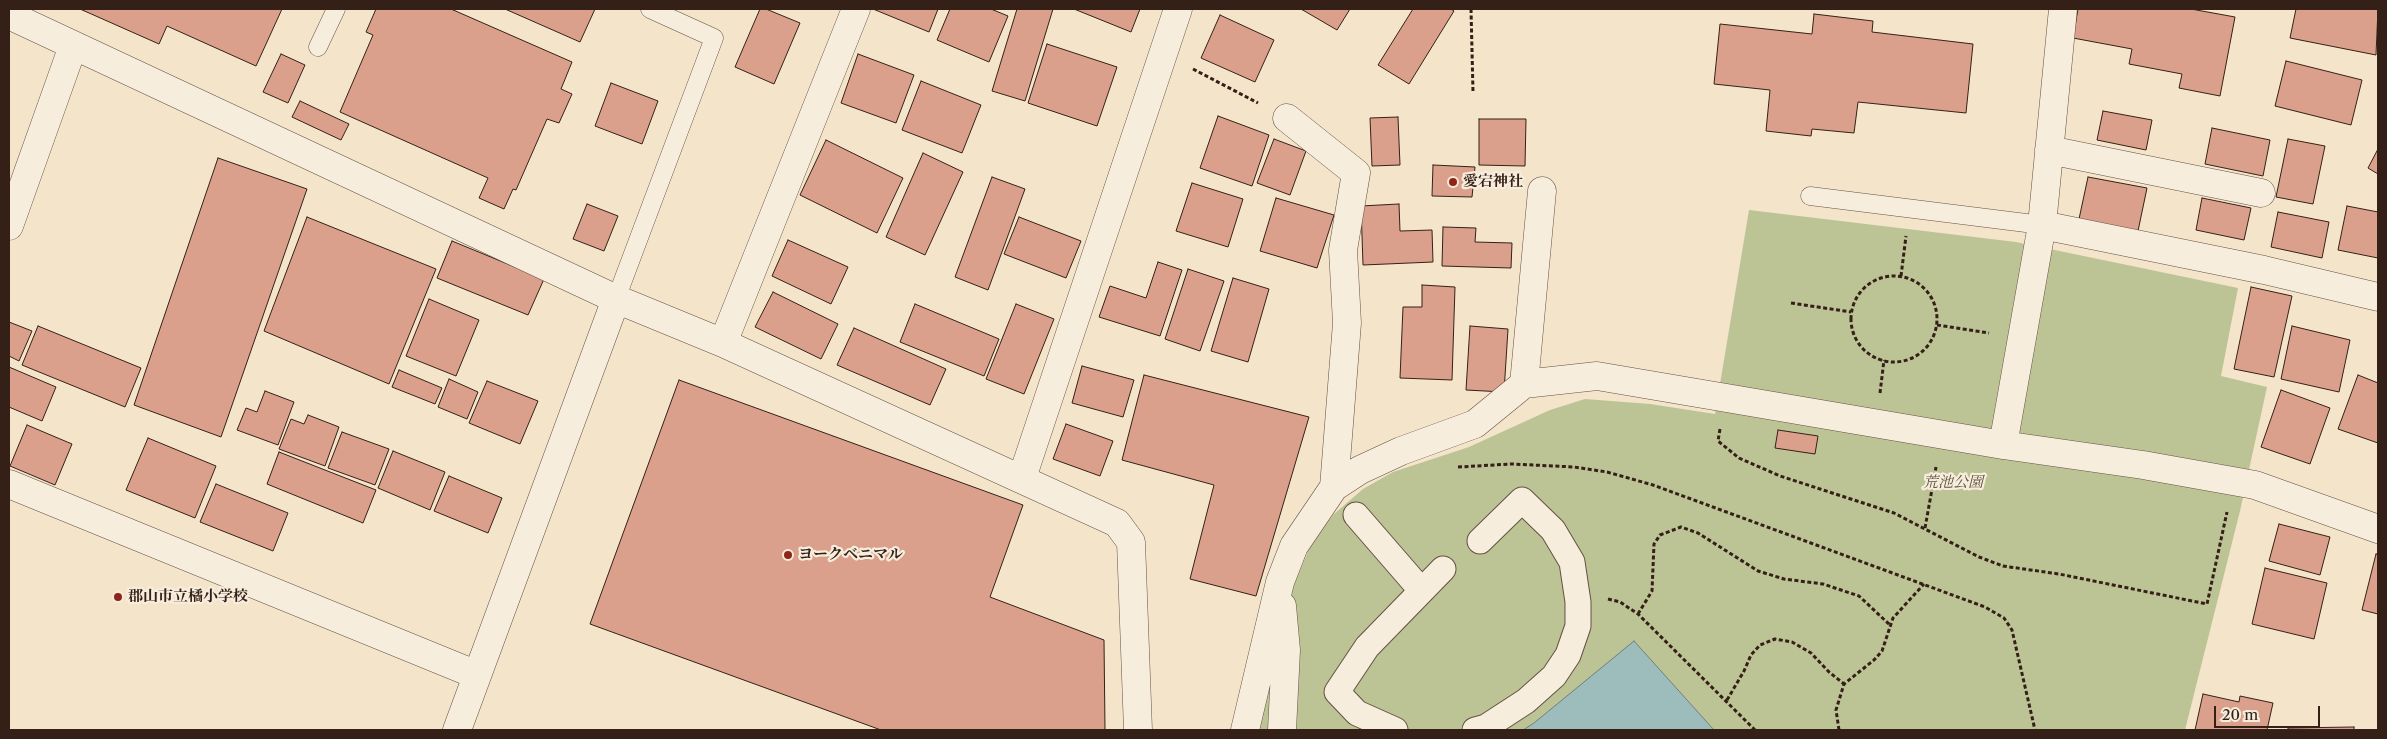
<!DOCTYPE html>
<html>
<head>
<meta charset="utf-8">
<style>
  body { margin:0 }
  #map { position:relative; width:2387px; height:739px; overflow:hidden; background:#f3e4ca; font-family:"Libre Caslon Text",serif }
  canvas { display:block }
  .frame { position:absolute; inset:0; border:10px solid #352017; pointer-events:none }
  .scale { position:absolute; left:2214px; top:706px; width:106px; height:22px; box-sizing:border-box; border:2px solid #352017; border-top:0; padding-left:6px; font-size:15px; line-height:18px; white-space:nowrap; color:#352017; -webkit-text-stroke:4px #f7eddd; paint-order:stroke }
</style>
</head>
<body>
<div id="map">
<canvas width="2387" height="739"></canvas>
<div class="frame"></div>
<div class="scale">20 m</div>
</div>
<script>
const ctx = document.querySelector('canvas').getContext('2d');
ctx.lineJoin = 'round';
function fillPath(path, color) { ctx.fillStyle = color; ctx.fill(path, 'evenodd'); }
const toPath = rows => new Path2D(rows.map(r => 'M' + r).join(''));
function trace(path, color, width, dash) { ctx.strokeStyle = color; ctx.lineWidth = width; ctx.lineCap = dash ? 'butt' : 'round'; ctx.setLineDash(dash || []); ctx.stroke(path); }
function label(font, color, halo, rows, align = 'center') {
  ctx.font = font + ' "Libre Caslon Text","Noto Serif JP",serif'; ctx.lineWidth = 4.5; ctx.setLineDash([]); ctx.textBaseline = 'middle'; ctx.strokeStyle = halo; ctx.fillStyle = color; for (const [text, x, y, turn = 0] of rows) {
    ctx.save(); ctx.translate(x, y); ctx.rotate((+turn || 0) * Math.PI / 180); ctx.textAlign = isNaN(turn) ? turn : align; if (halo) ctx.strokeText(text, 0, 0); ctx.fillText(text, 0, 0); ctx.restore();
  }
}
fillPath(toPath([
  [1749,210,2016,242,2238,288,2221,376,2267,387,2240,511,2185,730,1251,730,1289,597,1312,542,1334,514,1363,489,1393,472,1469,447,1550,410,1585,399,1650,404,1715,414]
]), '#bcc496');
const water = toPath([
  [1634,641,1714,730,1523,730,1534,723,1634,641]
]);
fillPath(water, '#9dbdbd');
trace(water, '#737e7b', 1);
const building = toPath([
  [80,9,282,9,256,66,167,26,159,44,80,9],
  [376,9,451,9,572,62,561,89,572,94,559,123,547,119,516,190,513,189,504,209,479,198,488,178,340,112,373,35,366,32,376,9],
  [505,9,595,9,580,42,505,9],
  [760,9,766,9,800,23,774,84,735,67,760,9],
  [873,9,938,9,929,32,873,9],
  [950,9,991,9,1008,16,989,62,937,40,950,9],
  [1017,9,1053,9,1025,101,992,91,1017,9],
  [1074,9,1140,9,1131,32,1074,9],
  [1301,9,1350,9,1337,30,1301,9],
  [1413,9,1451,9,1454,11,1409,84,1378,65,1413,9],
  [2078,9,2191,9,2235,17,2220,96,2179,88,2182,74,2129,64,2132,49,2073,38,2078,9],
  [2296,9,2378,9,2376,55,2290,38,2296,9],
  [1814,14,1873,21,1872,32,1973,44,1966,113,1858,102,1854,133,1812,129,1811,136,1766,131,1770,90,1714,84,1720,24,1812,34,1814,14],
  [1220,15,1274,40,1255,82,1201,58,1220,15],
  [1047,44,1117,67,1097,126,1028,103,1047,44],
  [281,54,305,65,288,103,263,92,281,54],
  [858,54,914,75,896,123,841,103,858,54],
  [2286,61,2362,80,2351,125,2275,106,2286,61],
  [921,81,981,105,962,153,902,130,921,81],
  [611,83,658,101,642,144,595,126,611,83],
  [300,101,349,124,341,140,292,117,300,101],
  [2103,111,2152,120,2146,150,2097,140,2103,111],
  [1218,116,1269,135,1252,186,1200,168,1218,116],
  [1398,117,1400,165,1372,166,1370,118,1398,117],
  [1479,119,1526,119,1525,166,1479,165,1479,119],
  [2212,128,2270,140,2263,176,2205,164,2212,128],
  [1274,139,1306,151,1290,195,1257,183,1274,139],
  [2288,139,2325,146,2313,204,2276,197,2288,139],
  [826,140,903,178,877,233,800,195,826,140],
  [2378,149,2378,174,2368,168,2378,149],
  [923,153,963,172,925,255,886,237,923,153],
  [218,158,307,189,221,437,134,405,218,158],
  [1433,165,1475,167,1472,197,1432,196,1433,165],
  [992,177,1025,189,988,290,955,277,992,177],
  [2088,177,2147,188,2138,231,2079,219,2088,177],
  [1192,183,1243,199,1228,247,1176,231,1192,183],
  [1276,198,1334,215,1317,268,1260,251,1276,198],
  [2202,198,2251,208,2244,240,2196,230,2202,198],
  [587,204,618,216,604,251,573,239,587,204],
  [1399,204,1400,231,1432,230,1433,262,1363,265,1361,206,1399,204],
  [2347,206,2378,212,2378,258,2338,250,2347,206],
  [2278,212,2329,222,2322,258,2271,247,2278,212],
  [307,217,436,269,389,384,264,331,307,217],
  [1019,217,1081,241,1066,278,1004,254,1019,217],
  [1443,227,1476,228,1475,242,1512,243,1511,268,1442,266,1443,227],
  [788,240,848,267,831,304,772,276,788,240],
  [452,241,544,279,528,315,437,278,452,241],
  [1158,262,1182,270,1160,336,1099,317,1110,286,1146,298,1158,262],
  [1188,269,1224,281,1200,351,1165,339,1188,269],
  [1233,278,1269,289,1248,362,1211,351,1233,278],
  [1422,285,1455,287,1452,380,1400,378,1403,307,1422,307,1422,285],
  [2251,287,2292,296,2274,377,2234,369,2251,287],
  [773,292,838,324,821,359,755,327,773,292],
  [429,299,479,320,456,376,406,356,429,299],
  [915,304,999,339,984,376,900,342,915,304],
  [1016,304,1054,319,1024,394,986,379,1016,304],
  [9,322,32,331,19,361,9,356,9,322],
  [38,326,141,368,125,407,22,365,38,326],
  [1470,326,1508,329,1504,392,1466,390,1470,326],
  [2292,326,2350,340,2339,392,2281,379,2292,326],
  [854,328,946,369,930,405,837,365,854,328],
  [1082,366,1134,380,1123,417,1072,403,1082,366],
  [9,367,56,387,42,421,9,407,9,367],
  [399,370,442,388,435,404,392,387,399,370],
  [1144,375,1309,417,1256,596,1190,579,1214,485,1122,460,1144,375],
  [2358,375,2378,383,2378,443,2338,429,2358,375],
  [449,379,478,392,467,419,438,407,449,379],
  [679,380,1023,505,990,597,1104,640,1105,730,881,730,590,624,679,380],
  [487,381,538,401,520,444,469,423,487,381],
  [2281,390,2330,408,2310,464,2261,447,2281,390],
  [265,391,294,402,278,445,237,430,246,408,257,412,265,391],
  [308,415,339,427,325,466,279,449,291,419,304,424,308,415],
  [1066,424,1113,441,1100,476,1053,459,1066,424],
  [27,425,72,444,55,485,10,466,27,425],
  [1778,430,1818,436,1815,454,1775,448,1778,430],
  [342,432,389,449,375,485,328,468,342,432],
  [148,438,216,466,195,518,126,490,148,438],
  [393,451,445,472,430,510,378,488,393,451],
  [279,452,376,490,363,523,267,484,279,452],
  [449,476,502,498,488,533,434,511,449,476],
  [216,484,288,513,273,551,200,522,216,484],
  [2279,524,2330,537,2320,575,2269,561,2279,524],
  [2376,554,2378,554,2378,614,2362,610,2376,554],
  [2265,568,2327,583,2314,639,2252,624,2265,568],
  [2203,694,2239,702,2240,696,2273,703,2267,730,2195,730,2203,694],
  [2354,727,2354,730,2288,730,2288,728,2354,727]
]);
fillPath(building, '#daa08c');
trace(building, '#352017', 1);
const service = toPath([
  [318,47,336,9],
  [1810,196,2042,225],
  [616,299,714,38,650,9]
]);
const pedestrian = toPath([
  [1356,515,1421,590],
  [1395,730,1357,713,1337,692,1367,647,1443,569],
  [1475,730,1486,727,1526,701,1554,676,1568,655,1578,626,1578,602,1572,562,1553,530,1522,500,1480,541]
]);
const minor = toPath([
  [9,15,616,299,723,343,1117,523,1131,542,1138,730],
  [1287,118,1356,173,1343,250,1347,323,1334,487],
  [2049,150,2261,193],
  [2042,225,2264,270,2378,297],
  [9,226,73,46],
  [723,343,856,9],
  [1524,384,1542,191],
  [2003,445,2042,225,2063,9],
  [1022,478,1178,9],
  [9,484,477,675],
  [1282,606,1286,650,1282,730],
  [457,730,616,299],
  [1245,730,1280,582,1294,546,1334,487,1360,470,1401,451,1475,424,1524,384,1597,376,2003,445,2143,465,2255,485,2378,529]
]);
trace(service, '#645144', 19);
trace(pedestrian, '#645144', 27);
trace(minor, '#645144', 29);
trace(toPath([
  [1471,9,1473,92],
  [1193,69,1258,103],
  [1901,276,1906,236],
  '1851 319a43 43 0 1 1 86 0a43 43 0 1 1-86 0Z',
  [1791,303,1851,312],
  [1937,325,1989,333],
  [1880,393,1884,360],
  [1720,429,1718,441,1739,458,1780,476,1894,513,1979,557,2003,566,2059,574,2207,604,2227,512],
  [1458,467,1512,464,1574,467,1607,472,1653,485,1985,607,2004,618,2012,630,2035,730],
  [1925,528,1936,467],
  [1608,599,1620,602,1638,614,1755,730],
  [1638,614,1652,591,1654,544,1660,535,1681,527,1698,533,1758,571,1784,579,1823,584,1859,596,1891,626],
  [1727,700,1744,671,1751,655,1760,645,1775,639,1792,642,1811,653,1829,672,1844,684],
  [1839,730,1836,710,1844,684,1874,660,1882,651,1893,618,1924,584]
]), '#352017', 3, [4, 2.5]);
trace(service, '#f7eddd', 18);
trace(pedestrian, '#f7eddd', 25);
trace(minor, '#f7eddd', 28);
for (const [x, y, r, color] of [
  [1453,182,5,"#8f2418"],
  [788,555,5,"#8f2418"],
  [118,597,5,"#8f2418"]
]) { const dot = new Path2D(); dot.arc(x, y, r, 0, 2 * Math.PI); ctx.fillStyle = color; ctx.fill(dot); trace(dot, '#f7eddd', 2); }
label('bold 15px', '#352017', '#f7eddd', [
  ["愛宕神社",1463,182],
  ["ヨークベニマル",798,555],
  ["郡山市立橘小学校",128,597]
], 'left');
label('italic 15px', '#5e513d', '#f7eddd', [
  ["荒池公園",1953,483]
]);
</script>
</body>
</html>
